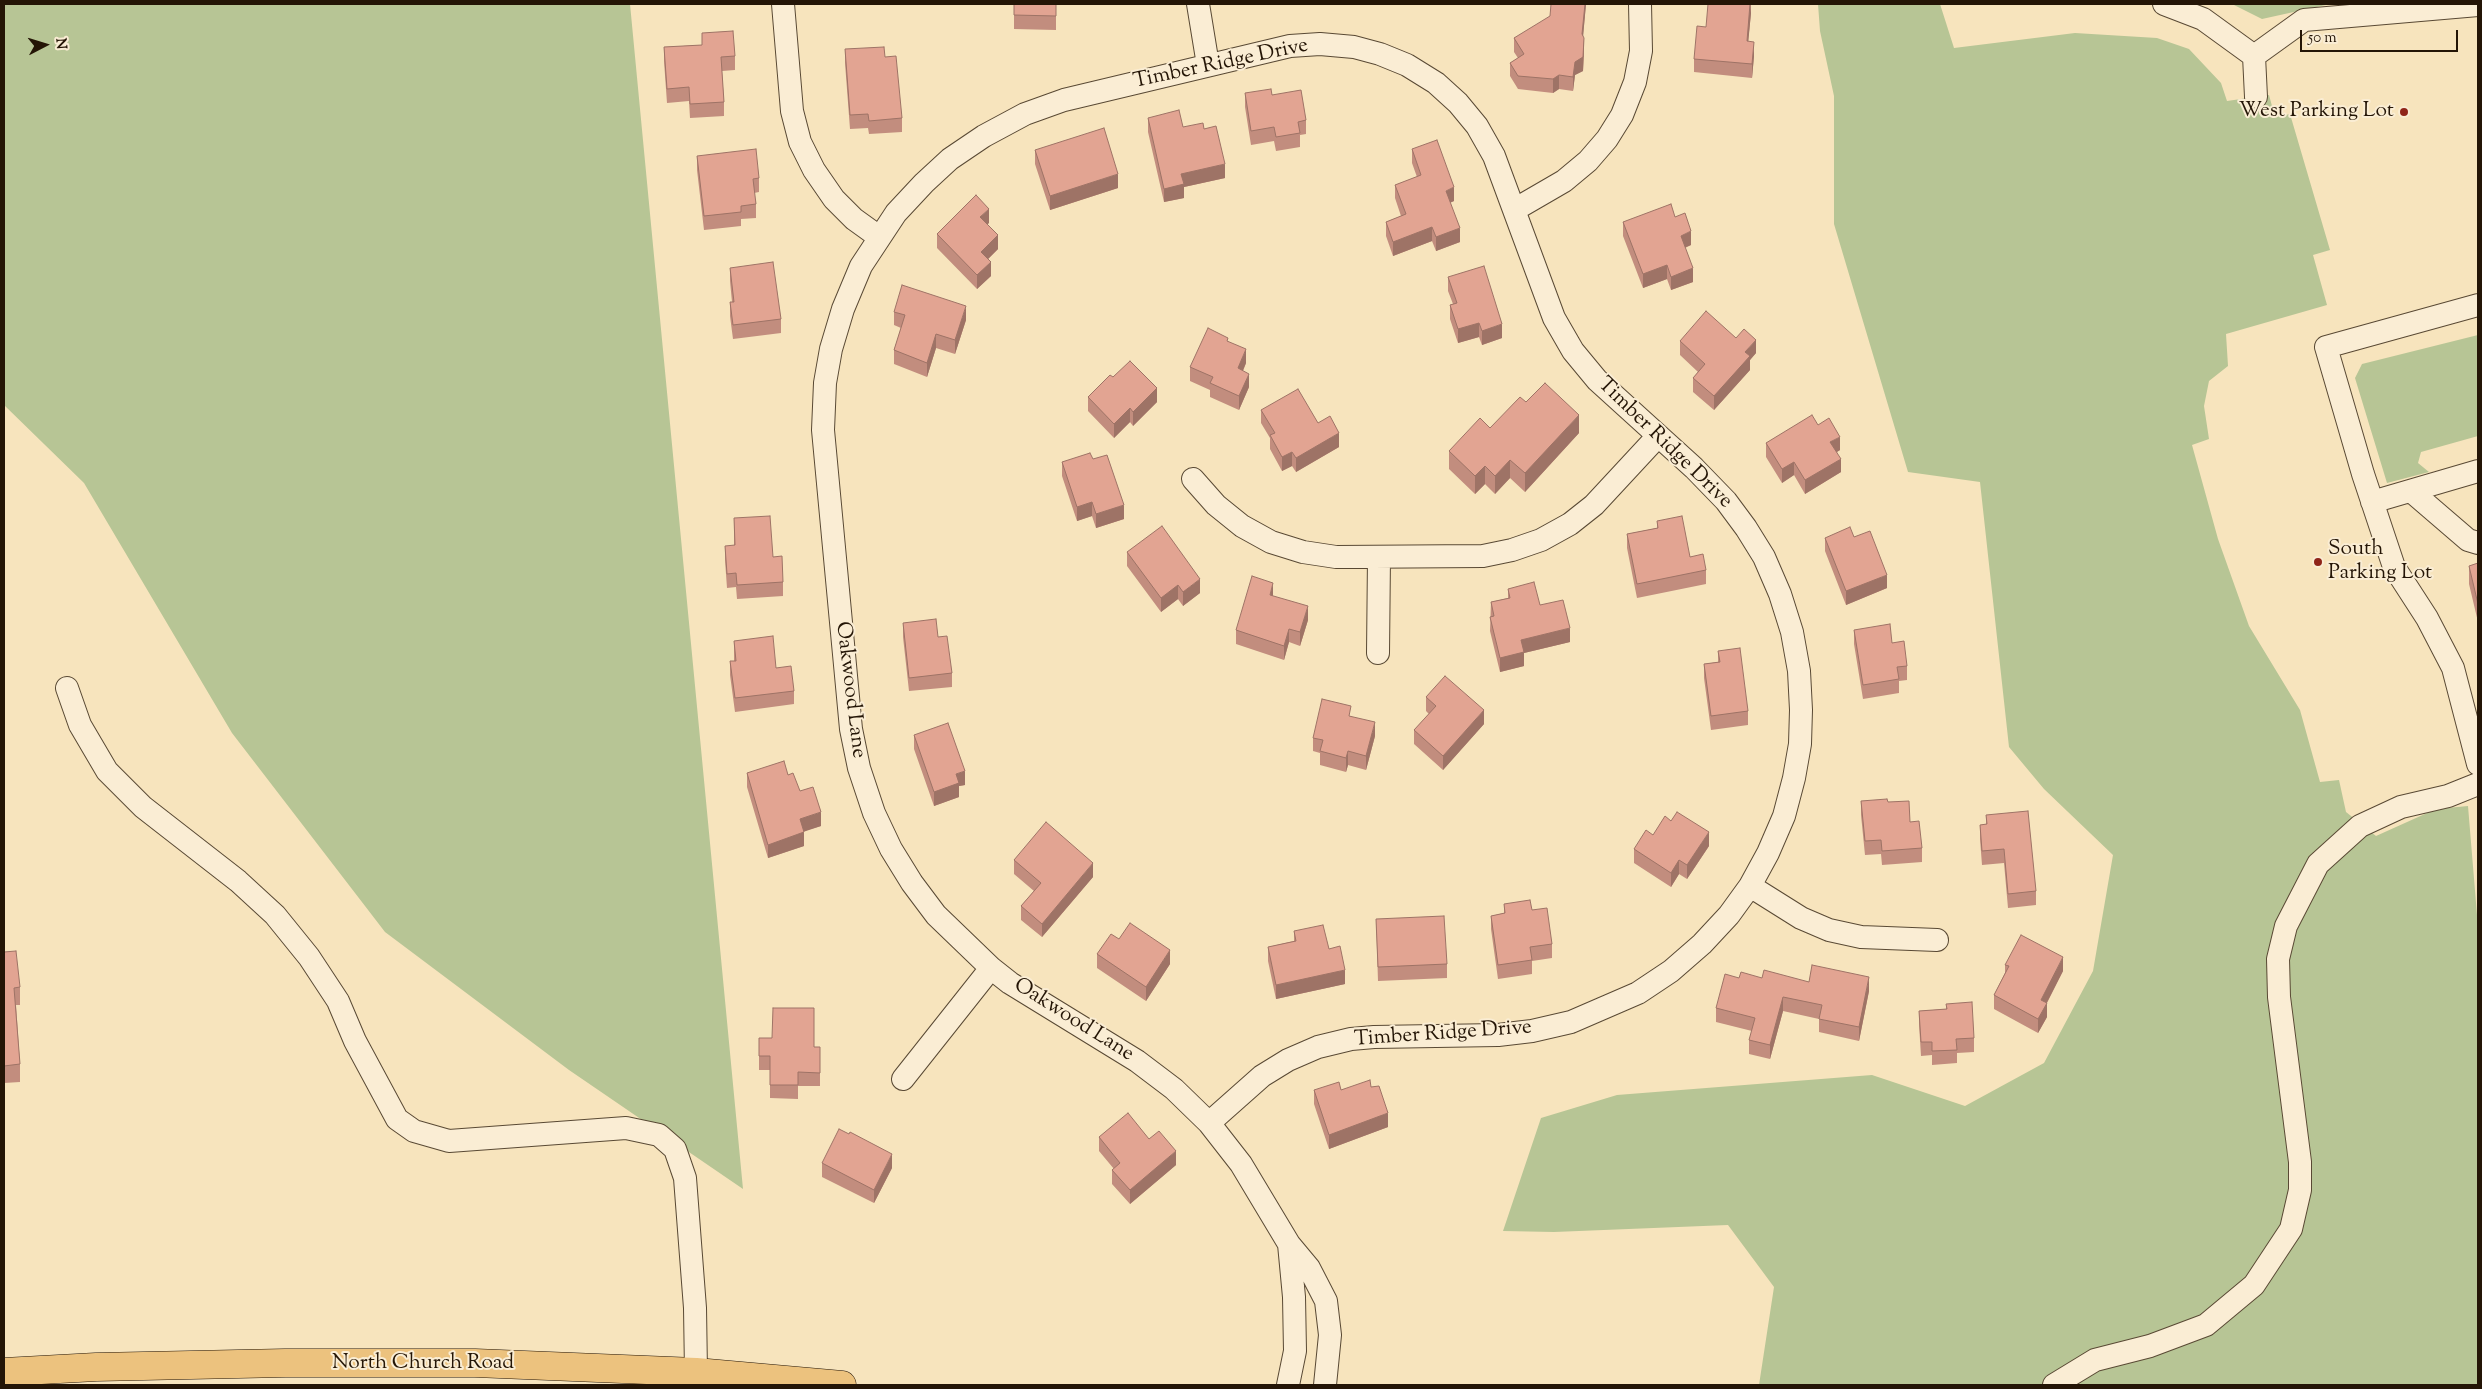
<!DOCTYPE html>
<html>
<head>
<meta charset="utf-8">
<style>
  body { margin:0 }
  #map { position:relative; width:2482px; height:1389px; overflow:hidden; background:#f7e4bd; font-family:"Sorts Mill Goudy",serif }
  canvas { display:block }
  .frame { position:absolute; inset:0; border:5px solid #241506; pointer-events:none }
  .north { position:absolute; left:20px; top:20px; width:50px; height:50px; -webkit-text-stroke:4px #faedd4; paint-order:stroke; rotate:85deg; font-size:14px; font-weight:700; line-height:20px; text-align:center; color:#241506 }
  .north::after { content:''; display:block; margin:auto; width:18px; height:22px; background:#241506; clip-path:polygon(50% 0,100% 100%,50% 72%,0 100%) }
  .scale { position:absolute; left:2300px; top:30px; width:158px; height:22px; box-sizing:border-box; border:2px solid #241506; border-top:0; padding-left:6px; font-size:15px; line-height:18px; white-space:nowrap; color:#241506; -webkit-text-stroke:4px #faedd4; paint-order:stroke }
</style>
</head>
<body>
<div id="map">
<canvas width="2482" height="1389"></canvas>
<div class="frame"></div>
<div class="north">N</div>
<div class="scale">50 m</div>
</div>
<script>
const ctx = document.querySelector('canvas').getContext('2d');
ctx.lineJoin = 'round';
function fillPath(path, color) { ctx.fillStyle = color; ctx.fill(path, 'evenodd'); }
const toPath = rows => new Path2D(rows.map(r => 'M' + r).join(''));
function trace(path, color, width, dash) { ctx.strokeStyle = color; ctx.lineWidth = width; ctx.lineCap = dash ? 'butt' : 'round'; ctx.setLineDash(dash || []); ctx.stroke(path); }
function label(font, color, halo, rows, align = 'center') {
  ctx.font = font + ' "Sorts Mill Goudy",serif'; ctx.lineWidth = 4; ctx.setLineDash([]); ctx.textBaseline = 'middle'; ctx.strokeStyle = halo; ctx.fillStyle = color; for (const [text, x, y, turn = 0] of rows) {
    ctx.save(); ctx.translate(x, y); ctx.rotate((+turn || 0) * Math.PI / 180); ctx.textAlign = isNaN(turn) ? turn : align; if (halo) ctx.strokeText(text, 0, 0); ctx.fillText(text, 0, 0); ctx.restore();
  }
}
fillPath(toPath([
  [4,4,630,4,743,1189,569,1070,385,932,232,733,84,483,4,405],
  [1818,4,1940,4,1954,48,2075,33,2157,38,2189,49,2221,83,2227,101,2269,95,2275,117,2290,114,2330,250,2313,255,2327,305,2226,334,2228,366,2209,381,2204,406,2209,439,2192,445,2218,539,2249,626,2300,710,2320,782,2339,780,2346,812,2376,836,2436,809,2468,806,2478,927,2478,1385,1759,1385,1774,1287,1728,1225,1554,1232,1503,1231,1541,1118,1617,1095,1872,1075,1965,1106,2044,1063,2093,971,2113,855,2044,789,2009,747,1980,482,1908,472,1834,224,1834,96,1820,31],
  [2232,4,2330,4,2262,19],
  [2478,335,2478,436,2421,452,2418,463,2429,472,2387,483,2355,378,2362,364]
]), '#b7c595');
const minor = toPath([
  [783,4,792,111,800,142,814,170,834,199,854,219,879,237],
  [1198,4,1208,65],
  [2164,4,2203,19,2254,56],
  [2256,97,2254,56,2304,20,2478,5],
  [1514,210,1564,181,1588,161,1607,139,1622,115,1635,82,1641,51,1640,4],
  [2478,305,2326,347,2363,474,2394,567,2427,618,2453,668,2478,764],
  [1193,479,1216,505,1242,526,1271,542,1303,552,1336,557,1483,556,1512,550,1541,540,1570,524,1594,505,1658,436],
  [2411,491,2468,540,2478,543],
  [2372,502,2478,471],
  [1378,653,1379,557],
  [67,688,80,725,107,771,143,807,238,881,275,915,309,957,338,1001,355,1041,397,1119,414,1131,449,1141,626,1128,659,1135,675,1149,685,1178,695,1308,696,1372],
  [1750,886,1801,918,1829,930,1861,937,1937,940],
  [903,1079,991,968],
  [1209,1123,1262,1076,1288,1060,1318,1047,1351,1039,1374,1037,1498,1035,1532,1031,1571,1022,1638,993,1671,971,1702,944,1729,915,1750,886,1768,853,1784,816,1794,778,1800,744,1801,710,1799,671,1792,632,1780,594,1764,557,1746,528,1726,501,1694,468,1597,380,1573,351,1554,318,1494,156,1477,126,1458,103,1436,83,1407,65,1380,54,1354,47,1320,44,1290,46,1064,100,1025,114,984,136,950,159,924,183,896,213,861,266,843,309,831,349,825,383,823,430,851,729,859,768,874,813,891,849,912,883,936,915,991,968,1010,983,1137,1061,1174,1089,1209,1123,1241,1164,1289,1244,1309,1268,1326,1301,1330,1335,1325,1385],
  [1288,1385,1295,1351,1294,1297,1289,1244],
  [2054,1385,2095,1360,2150,1346,2206,1325,2254,1285,2291,1229,2300,1190,2300,1162,2279,997,2278,959,2286,926,2318,864,2360,826,2401,807,2448,796,2478,784]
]);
const major = toPath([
  [4,1372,96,1367,285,1363,475,1363,696,1372,842,1385]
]);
trace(minor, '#594934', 24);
trace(major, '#241506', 29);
trace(minor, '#faedd4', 22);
trace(major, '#ecc27e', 28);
fillPath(toPath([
  [1014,4,1056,4,1056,30,1014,29],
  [1586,4,1583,36,1584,51,1583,71,1575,75,1573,91,1559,89,1553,93,1518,89,1510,76,1510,63,1518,58,1514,52,1514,38],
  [1751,4,1751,13,1748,42,1754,56,1752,78,1694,72,1694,59,1706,27],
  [702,33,735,56,735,70,722,71,724,102,724,116,690,118,689,101,667,103,664,61,664,47,702,45],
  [845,49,885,57,902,118,902,132,869,134,868,128,850,129,845,63],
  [1245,93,1272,95,1306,120,1306,134,1300,135,1300,147,1276,151,1274,141,1251,145,1245,107],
  [1148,118,1183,127,1204,129,1225,178,1184,187,1184,198,1164,202,1148,132],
  [1412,149,1454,201,1450,203,1460,242,1436,251,1432,241,1393,256,1386,236,1386,222,1401,216,1395,198,1395,185,1417,177,1412,163],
  [1035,150,1118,188,1050,210,1035,164],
  [697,156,759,178,759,192,754,193,756,204,756,218,741,219,741,226,704,230,697,170],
  [1675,217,1691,245,1685,248,1693,282,1671,290,1667,279,1643,288,1623,236,1623,222],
  [989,223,987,224,998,249,988,259,991,276,977,289,937,248,937,234],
  [730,268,781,319,781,333,733,339,730,316,730,302,732,302,730,281],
  [1448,277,1502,338,1482,345,1479,337,1458,343,1450,319,1450,305,1453,304,1448,291],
  [894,312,966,320,955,354,936,348,927,377,894,364,894,350,901,328,894,325],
  [1736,338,1756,353,1750,360,1750,370,1714,410,1693,392,1693,378,1698,372,1680,355,1680,341],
  [1228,341,1246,363,1243,371,1249,387,1239,410,1210,397,1210,390,1190,381,1190,367],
  [1113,377,1157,402,1133,426,1130,422,1114,438,1088,411,1088,397],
  [1526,402,1579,433,1525,492,1510,478,1495,494,1485,484,1475,494,1449,469,1449,451,1490,428],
  [1261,410,1318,423,1339,447,1296,472,1292,466,1282,471,1270,449,1270,438,1261,423],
  [1818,425,1840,450,1837,452,1841,472,1805,494,1794,475,1782,483,1766,457,1766,443],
  [1093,459,1124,519,1096,528,1092,516,1077,521,1062,476,1062,462],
  [734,518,773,557,783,582,783,596,737,599,736,587,727,588,725,560,725,546,734,546],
  [1657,521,1690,557,1706,570,1706,584,1637,598,1627,548,1627,534,1657,528],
  [1854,537,1887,588,1846,605,1825,551,1825,538],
  [1127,552,1200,593,1183,606,1178,599,1161,612,1127,566],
  [2478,563,2478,622,2469,584,2469,566],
  [1508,589,1540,605,1570,642,1524,653,1524,666,1500,672,1490,631,1491,602,1508,598],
  [1273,596,1308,620,1300,646,1289,642,1284,660,1236,644,1236,630],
  [903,623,938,637,952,673,952,687,909,691,903,637],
  [1854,630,1892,643,1907,666,1907,680,1899,681,1899,693,1863,699,1854,644],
  [734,641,776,668,794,691,794,704,735,712,730,675,730,661,734,661],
  [1718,651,1748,711,1748,725,1711,730,1704,678,1704,664,1718,662],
  [1426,697,1484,724,1443,770,1414,744,1414,730,1429,714,1426,711],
  [1351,716,1375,736,1366,770,1348,765,1346,772,1320,765,1320,753,1313,751,1313,738],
  [914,735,965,785,959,786,959,797,934,806,914,749],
  [747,773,788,775,821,826,804,831,804,846,768,858,747,787],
  [1861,801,1888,802,1910,822,1922,848,1922,862,1882,865,1881,854,1865,855,1861,815],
  [1986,815,2036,891,2036,905,2008,908,2004,863,1982,865,1980,839,1980,825,1986,824],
  [1653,835,1709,846,1687,879,1679,874,1671,887,1634,863,1634,849],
  [1014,860,1093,877,1042,937,1021,920,1021,906,1034,891,1014,874],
  [1504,904,1532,910,1552,944,1552,958,1532,961,1532,974,1498,979,1491,929,1491,916,1504,913],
  [1376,919,1447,964,1447,978,1378,981],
  [1294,931,1329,949,1345,984,1276,999,1268,961,1268,947,1294,941],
  [1119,939,1170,964,1146,1001,1097,968,1097,954],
  [4,952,20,987,20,1005,16,1005,20,1064,20,1082,4,1083],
  [2005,965,2063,971,2047,1003,2047,1017,2038,1033,1994,1009,1994,995,2005,973],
  [1739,978,1762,978,1809,982,1869,991,1859,1041,1819,1032,1819,1019,1783,1011,1770,1059,1749,1054,1749,1040,1752,1031,1716,1022,1716,1008],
  [1946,1004,1974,1038,1974,1052,1957,1053,1957,1063,1932,1065,1932,1055,1921,1056,1919,1024,1919,1011,1946,1009],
  [759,1038,814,1047,820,1047,820,1086,798,1086,798,1099,770,1098,770,1070,759,1070],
  [1371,1087,1388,1127,1329,1149,1314,1104,1314,1090,1341,1090],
  [1099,1137,1149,1139,1176,1165,1130,1204,1112,1184,1112,1170,1114,1169,1099,1151],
  [822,1163,892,1168,874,1203,822,1177]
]), '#c28d7e');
fillPath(toPath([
  [1585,4,1586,4,1582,48,1582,34],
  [1750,4,1751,13,1747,55,1747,41],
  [1584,38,1584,51,1583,71,1575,75,1573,91,1573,77,1575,62],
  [1754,42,1754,56,1752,78,1752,64],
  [1559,75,1559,89,1553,93,1553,79],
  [1225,164,1225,178,1184,187,1184,198,1164,202,1164,189,1181,174],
  [1118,174,1118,188,1050,210,1050,196],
  [1454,187,1454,201,1446,204,1446,191],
  [989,209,989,223,980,231,980,217],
  [1432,227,1432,241,1393,256,1393,242],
  [1460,228,1460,242,1436,251,1436,237],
  [1691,231,1691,245,1681,249,1681,236],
  [998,235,998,249,981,266,981,252],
  [991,262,991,276,977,289,977,275],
  [1667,265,1667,279,1643,288,1643,274],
  [1693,268,1693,282,1671,290,1671,277],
  [966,306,966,320,955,354,955,340],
  [1479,323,1479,337,1458,343,1458,329],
  [1502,324,1502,338,1482,345,1482,331],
  [936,334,936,348,927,377,927,363],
  [1756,340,1756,353,1750,360,1750,370,1714,410,1714,396,1745,352],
  [1246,349,1246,363,1238,382,1238,368],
  [1249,374,1249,387,1239,410,1239,396],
  [1157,388,1157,402,1133,426,1133,412],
  [1130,408,1130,422,1114,438,1114,424],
  [1579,415,1579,433,1525,492,1525,473],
  [1339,433,1339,447,1296,472,1296,458],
  [1840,437,1840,450,1830,456,1830,442],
  [1292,452,1292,466,1282,471,1282,457],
  [1841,459,1841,472,1805,494,1805,480],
  [1510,460,1510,478,1495,494,1495,476],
  [1794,462,1794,475,1782,483,1782,469],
  [1485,466,1485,484,1475,494,1475,476],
  [1092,502,1092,516,1077,521,1077,507],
  [1124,505,1124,519,1096,528,1096,514],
  [1887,575,1887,588,1846,605,1846,591],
  [1200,579,1200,593,1183,606,1183,592],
  [1273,583,1273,597,1270,595],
  [1178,585,1178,599,1161,612,1161,598],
  [1308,606,1308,620,1300,646,1300,632],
  [1570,628,1570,642,1524,653,1524,666,1500,672,1500,658,1521,640],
  [1289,629,1289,642,1284,660,1284,646],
  [1484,710,1484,724,1443,770,1443,756],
  [1375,722,1375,736,1366,770,1366,756],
  [1348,751,1348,765,1346,772,1346,758],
  [965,771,965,785,959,786,959,797,934,806,934,792,956,774],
  [821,812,821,826,800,833,800,819],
  [804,832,804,846,768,858,768,845],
  [1709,832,1709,846,1687,879,1687,865],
  [1679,860,1679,874,1671,887,1671,873],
  [1093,863,1093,877,1042,937,1042,924],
  [1170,950,1170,964,1146,1001,1146,987],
  [2063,957,2063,971,2041,1014,2041,1000],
  [1345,970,1345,984,1276,999,1276,985],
  [1869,977,1869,991,1859,1041,1859,1027],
  [1783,997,1783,1011,1770,1059,1770,1045],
  [2047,1003,2047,1017,2038,1033,2038,1019],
  [1388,1113,1388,1127,1329,1149,1329,1135],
  [1176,1151,1176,1165,1130,1204,1130,1190],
  [892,1154,892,1168,874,1203,874,1190]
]), '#9e7366');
const building = toPath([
  [1014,4,1056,4,1056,16,1014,15,1014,4],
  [1551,4,1585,4,1582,34,1584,38,1583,57,1575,62,1573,77,1559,75,1553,79,1518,76,1510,63,1524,54,1514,38,1550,16,1551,4],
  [1708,4,1750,4,1747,41,1754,42,1752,64,1694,59,1697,26,1706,27,1708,4],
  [733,31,735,56,721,57,724,102,690,104,689,87,667,89,664,47,702,45,702,33,733,31],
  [884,47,885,57,896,56,902,118,869,121,868,114,850,115,845,49,884,47],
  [1271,89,1272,95,1301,90,1306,120,1298,122,1300,133,1276,137,1274,127,1251,131,1245,93,1271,89],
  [1179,110,1183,127,1203,123,1204,129,1216,126,1225,164,1181,174,1184,184,1164,189,1148,118,1179,110],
  [1104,128,1118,174,1050,196,1035,150,1104,128],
  [1437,140,1454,187,1446,191,1460,228,1436,237,1432,227,1393,242,1386,222,1406,214,1395,185,1421,175,1412,149,1437,140],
  [756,149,759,178,753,179,756,204,741,206,741,212,704,216,697,156,756,149],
  [976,195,989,209,980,217,998,235,981,252,991,262,977,275,937,234,976,195],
  [1671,204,1675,217,1685,213,1691,231,1681,236,1693,268,1671,277,1667,265,1643,274,1623,222,1671,204],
  [773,262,781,319,733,325,730,302,734,302,730,268,773,262],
  [1484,266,1502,324,1482,331,1479,323,1458,329,1450,305,1457,303,1448,277,1484,266],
  [902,285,966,306,955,340,936,334,927,363,894,350,905,315,894,312,902,285],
  [1706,311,1736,338,1744,329,1756,340,1745,352,1750,356,1714,396,1693,378,1705,364,1680,341,1706,311],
  [1208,328,1228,338,1227,341,1246,349,1238,368,1249,374,1239,396,1210,383,1213,377,1190,367,1208,328],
  [1130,361,1157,388,1133,412,1130,408,1114,424,1088,397,1110,375,1113,377,1130,361],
  [1545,383,1579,415,1525,473,1510,460,1495,476,1485,466,1475,476,1449,451,1480,418,1490,428,1520,397,1526,402,1545,383],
  [1298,389,1318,423,1330,416,1339,433,1296,458,1292,452,1282,457,1270,435,1275,433,1261,410,1298,389],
  [1812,415,1818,425,1829,418,1840,437,1830,442,1841,459,1805,480,1794,462,1782,469,1766,443,1812,415],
  [1090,453,1093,459,1107,455,1124,505,1096,514,1092,502,1077,507,1062,462,1090,453],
  [770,516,773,557,782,556,783,582,737,585,736,573,727,574,725,546,735,545,734,518,770,516],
  [1682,516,1690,557,1703,554,1706,570,1637,584,1627,534,1658,528,1657,521,1682,516],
  [1162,526,1200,579,1183,592,1178,585,1161,598,1127,552,1162,526],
  [1850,527,1854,537,1870,531,1887,575,1846,591,1825,538,1850,527],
  [2478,563,2478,604,2469,566,2478,563],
  [1252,576,1273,583,1270,595,1308,606,1300,632,1289,629,1284,646,1236,630,1252,576],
  [1534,582,1540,605,1563,600,1570,628,1521,640,1524,652,1500,658,1490,617,1494,616,1491,602,1510,598,1508,589,1534,582],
  [936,619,938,637,947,636,952,673,909,678,903,623,936,619],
  [1890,624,1892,643,1904,641,1907,666,1897,667,1899,679,1863,685,1854,630,1890,624],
  [773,636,776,668,791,666,794,691,735,698,730,661,736,661,734,641,773,636],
  [1740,648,1748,711,1711,716,1704,664,1720,662,1718,651,1740,648],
  [1445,676,1484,710,1443,756,1414,730,1436,706,1426,697,1445,676],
  [1322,699,1351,706,1349,716,1375,722,1366,756,1348,751,1346,758,1320,751,1323,740,1313,738,1322,699],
  [948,723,965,771,956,774,959,783,934,792,914,735,948,723],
  [784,761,788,775,793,773,800,791,813,787,821,812,800,819,804,832,768,845,747,773,784,761],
  [1887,799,1888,802,1909,801,1910,822,1919,821,1922,848,1882,851,1881,840,1865,841,1861,801,1887,799],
  [2028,811,2036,891,2008,894,2004,849,1982,851,1980,825,1987,824,1986,815,2028,811],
  [1677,812,1709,832,1687,865,1679,860,1671,873,1634,849,1646,830,1653,835,1665,816,1671,821,1677,812],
  [1046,822,1093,863,1042,924,1021,906,1041,883,1014,860,1046,822],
  [1530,900,1532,910,1547,908,1552,944,1530,947,1532,960,1498,965,1491,916,1505,913,1504,904,1530,900],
  [1444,916,1447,964,1378,967,1376,919,1444,916],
  [1130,923,1170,950,1146,987,1097,954,1111,934,1119,939,1130,923],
  [1323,925,1329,949,1340,946,1345,970,1276,985,1268,947,1296,941,1294,931,1323,925],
  [2021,935,2063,957,2041,1000,2047,1003,2038,1019,1994,995,2009,966,2005,965,2021,935],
  [16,951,20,987,14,988,20,1064,4,1066,4,952,16,951],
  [1812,965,1869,977,1859,1027,1819,1019,1822,1005,1783,997,1770,1045,1749,1040,1755,1018,1716,1008,1725,974,1739,978,1741,972,1762,978,1764,970,1809,982,1812,965],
  [1972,1002,1974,1038,1956,1039,1957,1050,1932,1051,1932,1042,1921,1042,1919,1011,1947,1009,1946,1004,1972,1002],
  [773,1008,814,1008,814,1047,820,1047,820,1073,798,1072,798,1085,770,1085,770,1056,759,1056,759,1038,772,1038,773,1008],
  [1370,1080,1371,1087,1379,1086,1388,1113,1329,1135,1314,1090,1339,1082,1341,1090,1370,1080],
  [1128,1113,1149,1139,1159,1131,1176,1151,1130,1190,1112,1170,1120,1163,1099,1137,1128,1113],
  [839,1129,849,1134,850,1132,892,1154,874,1190,822,1163,839,1129]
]);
fillPath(building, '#e2a492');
trace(building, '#9e7366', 1);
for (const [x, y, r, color] of [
  [2404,112,5,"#8f2418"],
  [2318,562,5,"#8f2418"]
]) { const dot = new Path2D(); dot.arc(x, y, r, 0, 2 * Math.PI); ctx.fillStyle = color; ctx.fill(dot); trace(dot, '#faedd4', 2); }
label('21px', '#241506', '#faedd4', [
  ["Timber Ridge Drive",1221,65,-12],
  ["Timber Ridge Drive",1664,444,44],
  ["Oakwood Lane",849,690,83],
  ["Oakwood Lane",1073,1021,32],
  ["Timber Ridge Drive",1443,1035,-4],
  ["North Church Road",423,1364]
]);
label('21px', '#241506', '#faedd4', [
  ["West Parking Lot",2394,112],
  ["South",2328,550,"left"],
  ["Parking Lot",2328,574,"left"]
], 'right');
</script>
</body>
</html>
